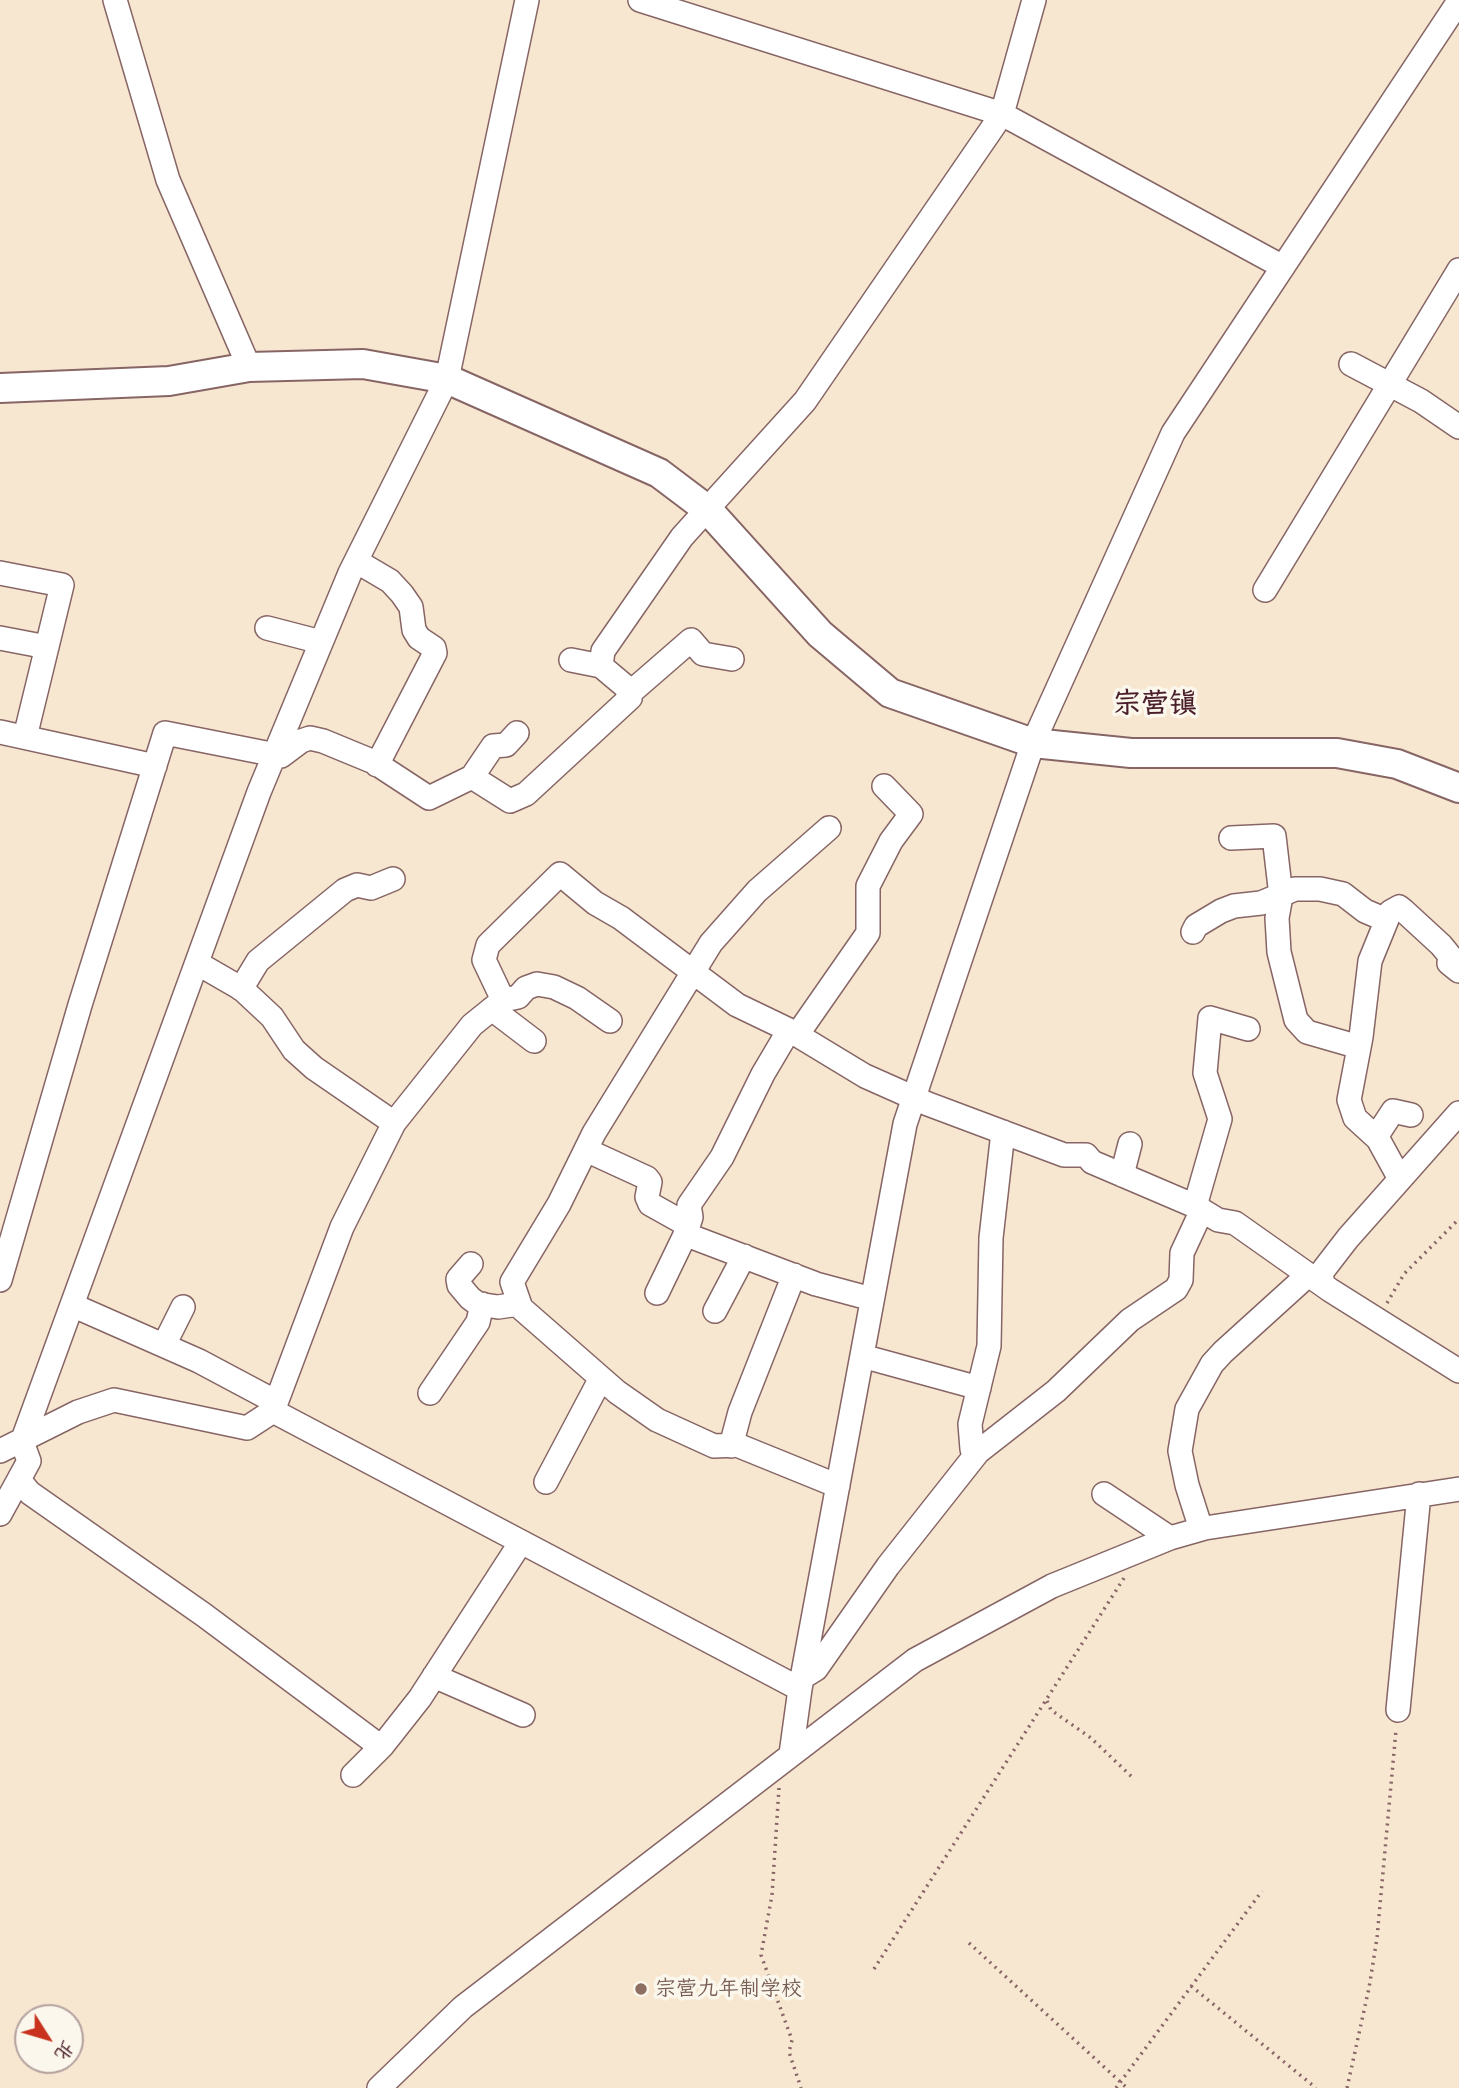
<!DOCTYPE html>
<html>
<head>
<meta charset="utf-8">
<style>
  body { margin:0 }
  #map { position:relative; width:1459px; height:2088px; overflow:hidden; background:#f7e7d1; font-family:"Comic Neue","LXGW WenKai TC",sans-serif }
  canvas { display:block }
  .north { position:absolute; left:14px; top:2004px; width:70px; height:70px; box-sizing:border-box; background:#fbf7ec; border:2px solid #b4a19f; border-radius:50%; rotate:127deg; font-size:19px; font-weight:700; line-height:28px; text-align:center; color:#4a1f2b }
  .north::after { content:''; display:block; margin:auto; width:24px; height:32px; background:#c8321e; clip-path:polygon(50% 0,100% 100%,50% 72%,0 100%) }
</style>
</head>
<body>
<div id="map">
<canvas width="1459" height="2088"></canvas>
<div class="north">北</div>
</div>
<script>
const ctx = document.querySelector('canvas').getContext('2d');
ctx.lineJoin = 'round';
const toPath = rows => new Path2D(rows.map(r => 'M' + r).join(''));
function trace(path, color, width, dash) { ctx.strokeStyle = color; ctx.lineWidth = width; ctx.lineCap = dash ? 'butt' : 'round'; ctx.setLineDash(dash || []); ctx.stroke(path); }
function label(font, color, halo, rows, align = 'center') {
  ctx.font = font + ' "Comic Neue","LXGW WenKai TC",sans-serif'; ctx.lineWidth = 7; ctx.setLineDash([]); ctx.textBaseline = 'middle'; ctx.strokeStyle = halo; ctx.fillStyle = color; for (const [text, x, y, turn = 0] of rows) {
    ctx.save(); ctx.translate(x, y); ctx.rotate((+turn || 0) * Math.PI / 180); ctx.textAlign = isNaN(turn) ? turn : align; if (halo) ctx.strokeText(text, 0, 0); ctx.fillText(text, 0, 0); ctx.restore();
  }
}
const minor = toPath([
  [115,0,168,180,249,367],
  [640,0,1002,114,1283,267],
  [1351,364,1421,401,1459,427],
  [356,561,390,581,402,594,411,607,414,630,419,638,434,648,435,653,377,765],
  [0,573,62,585,25,737],
  [1265,590,1459,270],
  [267,628,321,642],
  [0,638,47,647],
  [571,660,601,666],
  [630,693,691,640,703,654,732,659],
  [0,732,155,766],
  [472,777,493,746,506,745,517,733],
  [829,828,757,891,711,943,594,1133,559,1204,512,1282,521,1308,617,1392,657,1420,714,1446,737,1445,838,1486],
  [1231,838,1274,836,1281,896,1277,918,1279,952,1296,1020,1307,1032,1359,1047],
  [1193,932,1196,926,1221,911,1234,906,1261,903,1295,889,1320,889,1343,894,1365,911,1386,920],
  [197,963,242,989,272,1017,294,1050,314,1068,394,1123],
  [241,989,258,961,345,890,357,885,371,888,393,879],
  [503,1000,484,960,488,945,560,874,595,903,621,918,737,1005,789,1030,865,1076,928,1104,1064,1155,1086,1155,1092,1162,1195,1206,1218,1220,1235,1223,1330,1290,1459,1371],
  [492,1009,534,1041],
  [797,1035,868,933,868,886,891,841,911,814,884,786],
  [1376,1137,1393,1111,1411,1115],
  [586,1150,647,1178,650,1182,647,1197,650,1204,684,1223,686,1233,695,1238,816,1284,872,1299],
  [1122,1175,1130,1144],
  [1400,1179,1378,1139,1355,1118,1349,1100,1361,1037,1370,961,1390,912,1399,907,1404,911,1441,945,1450,956,1449,963,1459,971],
  [1195,1206,1220,1119,1205,1073,1210,1018,1248,1029],
  [471,1264,458,1279,459,1285,470,1298,478,1304,498,1307,519,1304],
  [0,1280,80,1005,165,733,281,756,301,741,310,738,323,741,374,762,429,798,472,777,510,801,526,794,630,698,626,687,601,666,603,651,682,537,805,401,1002,114,1034,0],
  [1323,1285,1321,1273,1348,1238,1459,1113],
  [657,1293,686,1233,691,1217,689,1205,722,1157,763,1074,789,1030],
  [72,1305,199,1361,276,1402],
  [715,1311,744,1256],
  [164,1345,183,1307],
  [862,1356,979,1388],
  [430,1393,478,1322,482,1304],
  [273,1411,342,1227,394,1123,472,1025,503,1000,518,997,526,988,537,984,554,987,577,998,610,1021],
  [731,1446,740,1412,794,1275],
  [0,1451,78,1412,114,1400,247,1428,273,1411,800,1689],
  [978,1452,972,1449,970,1424,989,1346,991,1238,1003,1132],
  [20,1481,30,1493,204,1615,381,1747],
  [546,1482,601,1378],
  [1104,1494,1170,1538],
  [0,1514,29,1461,22,1442,259,792,350,573,447,379,527,0],
  [1201,1529,1187,1485,1180,1451,1187,1409,1212,1364,1223,1352,1308,1275],
  [434,1676,523,1715],
  [803,1677,816,1669,888,1566,978,1452,1056,1391,1130,1320,1176,1289,1181,1280,1182,1253,1202,1210],
  [1398,1710,1419,1494],
  [791,1754,800,1689,905,1124,1033,743,1173,433,1459,1],
  [353,1775,383,1745,420,1698,521,1542],
  [379,2088,463,2007,915,1660,1052,1586,1170,1538,1205,1528,1459,1489]
]);
const tertiary = toPath([
  [0,388,169,381,249,367,363,364,447,379,659,473,708,510,820,634,890,693,1033,743,1131,753,1337,753,1397,764,1459,788]
]);
trace(minor, '#876565', 26);
trace(tertiary, '#876565', 32);
trace(toPath([
  [1387,1303,1404,1274,1459,1219],
  [1047,1701,1051,1710,1091,1738,1132,1777],
  [779,1788,772,1895,761,1955,792,2040,789,2052,801,2088],
  [969,1943,1127,2088],
  [874,1969,1124,1578],
  [1191,1986,1316,2088],
  [1116,2088,1262,1891],
  [1347,2088,1369,1988,1377,1938,1396,1730]
]), '#876565', 3.5, [2, 5]);
trace(minor, '#fff', 23);
trace(tertiary, '#fff', 28);
for (const [x, y, r, color] of [
  [641,1989,7,"#8d6e63"]
]) { const dot = new Path2D(); dot.arc(x, y, r, 0, 2 * Math.PI); ctx.fillStyle = color; ctx.fill(dot); trace(dot, '#fbf7ec', 2.5); }
label('21px', '#785e54', '#fbf7ec', [
  ["宗营九年制学校",655,1989]
], 'left');
label('bold 28px', '#4a1f2b', '#fbf7ec', [
  ["宗营镇",1155,704]
]);
</script>
</body>
</html>
